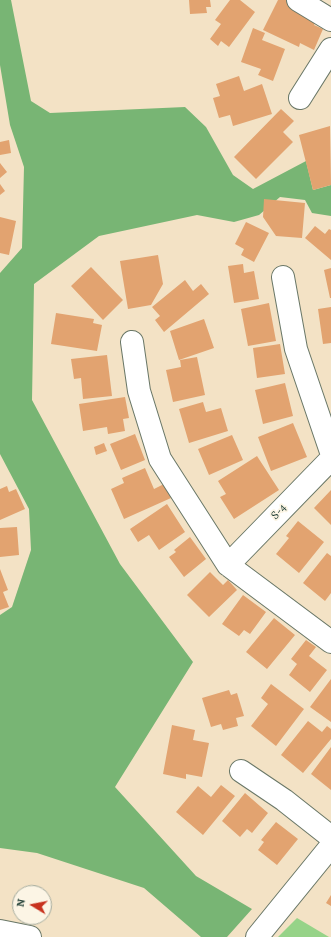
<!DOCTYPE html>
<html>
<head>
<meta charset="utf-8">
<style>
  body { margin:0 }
  #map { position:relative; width:331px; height:937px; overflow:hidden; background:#f3e2c5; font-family:Alegreya,serif }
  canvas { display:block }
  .north { position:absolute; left:12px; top:885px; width:40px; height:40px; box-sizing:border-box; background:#fcf5e5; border:1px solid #a4ab9e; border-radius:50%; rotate:280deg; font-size:11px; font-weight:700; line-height:16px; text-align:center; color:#1f3d34 }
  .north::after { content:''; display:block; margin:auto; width:14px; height:18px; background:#c8321e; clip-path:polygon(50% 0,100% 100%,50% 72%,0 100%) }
</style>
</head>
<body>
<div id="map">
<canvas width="331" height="937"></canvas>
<div class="north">N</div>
</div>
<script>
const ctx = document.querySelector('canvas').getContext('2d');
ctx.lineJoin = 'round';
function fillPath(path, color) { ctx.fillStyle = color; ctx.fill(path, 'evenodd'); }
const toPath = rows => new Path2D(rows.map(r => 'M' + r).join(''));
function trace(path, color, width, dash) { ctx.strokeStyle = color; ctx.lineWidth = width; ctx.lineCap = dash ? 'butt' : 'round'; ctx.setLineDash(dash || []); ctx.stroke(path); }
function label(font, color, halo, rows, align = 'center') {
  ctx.font = font + ' Alegreya,serif'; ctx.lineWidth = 3.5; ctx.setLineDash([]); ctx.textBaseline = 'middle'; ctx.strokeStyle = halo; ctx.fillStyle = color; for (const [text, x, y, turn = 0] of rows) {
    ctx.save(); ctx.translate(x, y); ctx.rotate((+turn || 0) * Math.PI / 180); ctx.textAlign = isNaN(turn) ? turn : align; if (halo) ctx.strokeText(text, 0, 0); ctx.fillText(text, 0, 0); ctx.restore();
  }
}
fillPath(toPath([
  [297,918,329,937,278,937]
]), '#96d388');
fillPath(toPath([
  [0,0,11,0,31,101,50,113,185,107,206,127,233,175,253,189,306,161,313,190,331,185,331,216,312,213,305,200,280,197,259,215,234,222,197,215,99,236,34,284,32,400,120,564,193,662,115,787,196,876,252,909,227,937,201,937,144,888,37,853,0,848,0,615,12,607,31,550,29,509,0,454,0,273,22,248,24,167,10,125,0,65]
]), '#78b574');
fillPath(toPath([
  [189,0,210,0,211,7,206,7,207,13,190,14],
  [230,0,240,0,255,12,229,47,221,41,218,46,210,39,221,24,215,20],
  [278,0,290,0,317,19,314,25,323,29,314,50,300,43,299,47,263,30],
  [253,28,265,33,262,40,285,49,273,81,258,75,261,69,241,62],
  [239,76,244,91,262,84,272,114,233,126,230,115,219,118,213,98,220,96,216,84],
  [281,109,294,121,283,132,293,142,256,179,234,157],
  [330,126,331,185,313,190,299,135],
  [9,140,11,153,0,155,0,142],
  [0,163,7,172,0,178],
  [0,184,5,191,0,195],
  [264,199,305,203,302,238,276,236,263,217],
  [0,217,16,221,9,255,0,253],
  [246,222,269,233,254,262,241,255,244,249,235,244],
  [315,226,325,234,329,229,331,230,331,260,305,238],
  [158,255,163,284,151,305,128,309,120,261],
  [243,264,244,273,254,271,259,299,234,303,228,266],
  [91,267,123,300,103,320,71,286],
  [331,268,331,298,330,298,324,270],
  [185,280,193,291,201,284,209,294,164,332,155,320,160,316,152,307],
  [269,303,276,341,248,346,241,309],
  [331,307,331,343,323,344,318,309],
  [56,313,94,319,93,323,102,325,97,351,51,344],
  [204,319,214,348,179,360,170,331],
  [280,344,285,374,257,378,253,348],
  [107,355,112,396,83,399,81,378,74,379,71,359],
  [197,357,205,395,173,402,166,370,181,367,180,360],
  [285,383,293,416,263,424,255,390],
  [125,397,129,418,123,419,125,431,108,434,107,427,83,431,79,404],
  [203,402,206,412,221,408,228,431,189,443,179,409],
  [293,423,307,457,271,471,258,437],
  [135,434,145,460,121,470,110,444],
  [232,435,243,460,209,475,198,449],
  [104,443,107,451,96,455,94,447],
  [257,456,279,490,234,519,220,497,226,494,218,481],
  [145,468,154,489,164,484,171,498,124,519,111,489,124,483,122,478],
  [7,486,9,492,16,489,25,509,0,520,0,489],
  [331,490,331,525,314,508],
  [167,504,185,532,159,550,149,535,138,542,130,529],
  [298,521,324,542,299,573,276,554,289,538,286,536],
  [17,527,19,555,0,557,0,528],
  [190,537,206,559,184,577,169,557,176,552,174,550],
  [327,553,331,556,331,593,325,601,303,583],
  [0,569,8,590,3,592,9,607,0,610],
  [210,572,223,585,228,580,237,590,209,617,187,595],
  [243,595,266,612,250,634,244,630,239,636,222,624],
  [274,618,295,635,267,669,246,652],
  [306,640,316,647,309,656,327,670,310,692,289,675,297,664,291,659],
  [331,679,331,722,310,707],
  [271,684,304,709,276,746,251,726,268,704,261,698],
  [229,690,231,695,237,693,244,716,236,718,238,726,223,730,221,724,211,727,202,698],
  [308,721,322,732,327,726,331,729,331,739,303,773,281,755],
  [172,725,195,730,193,740,209,743,202,777,186,774,186,779,163,774],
  [331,747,331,790,311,774],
  [221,785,235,796,203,835,176,812,198,786,211,797],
  [245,793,268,813,252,833,247,829,240,837,222,821],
  [276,822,298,839,277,865,258,850,264,842,261,840],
  [331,895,331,906,326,903]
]), '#e2a370');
const minor = toPath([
  [298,0,331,20],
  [300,98,331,49],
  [283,277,296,349,331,452],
  [132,342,139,391,160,459,228,565,331,642],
  [228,565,331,459],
  [241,771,284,800,331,837],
  [0,931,30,937],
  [257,937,331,846]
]);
trace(minor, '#697767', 24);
trace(minor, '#fff', 22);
label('12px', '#1f3d34', '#fcf5e5', [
  ["S-4",279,512,-46]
]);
</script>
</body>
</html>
